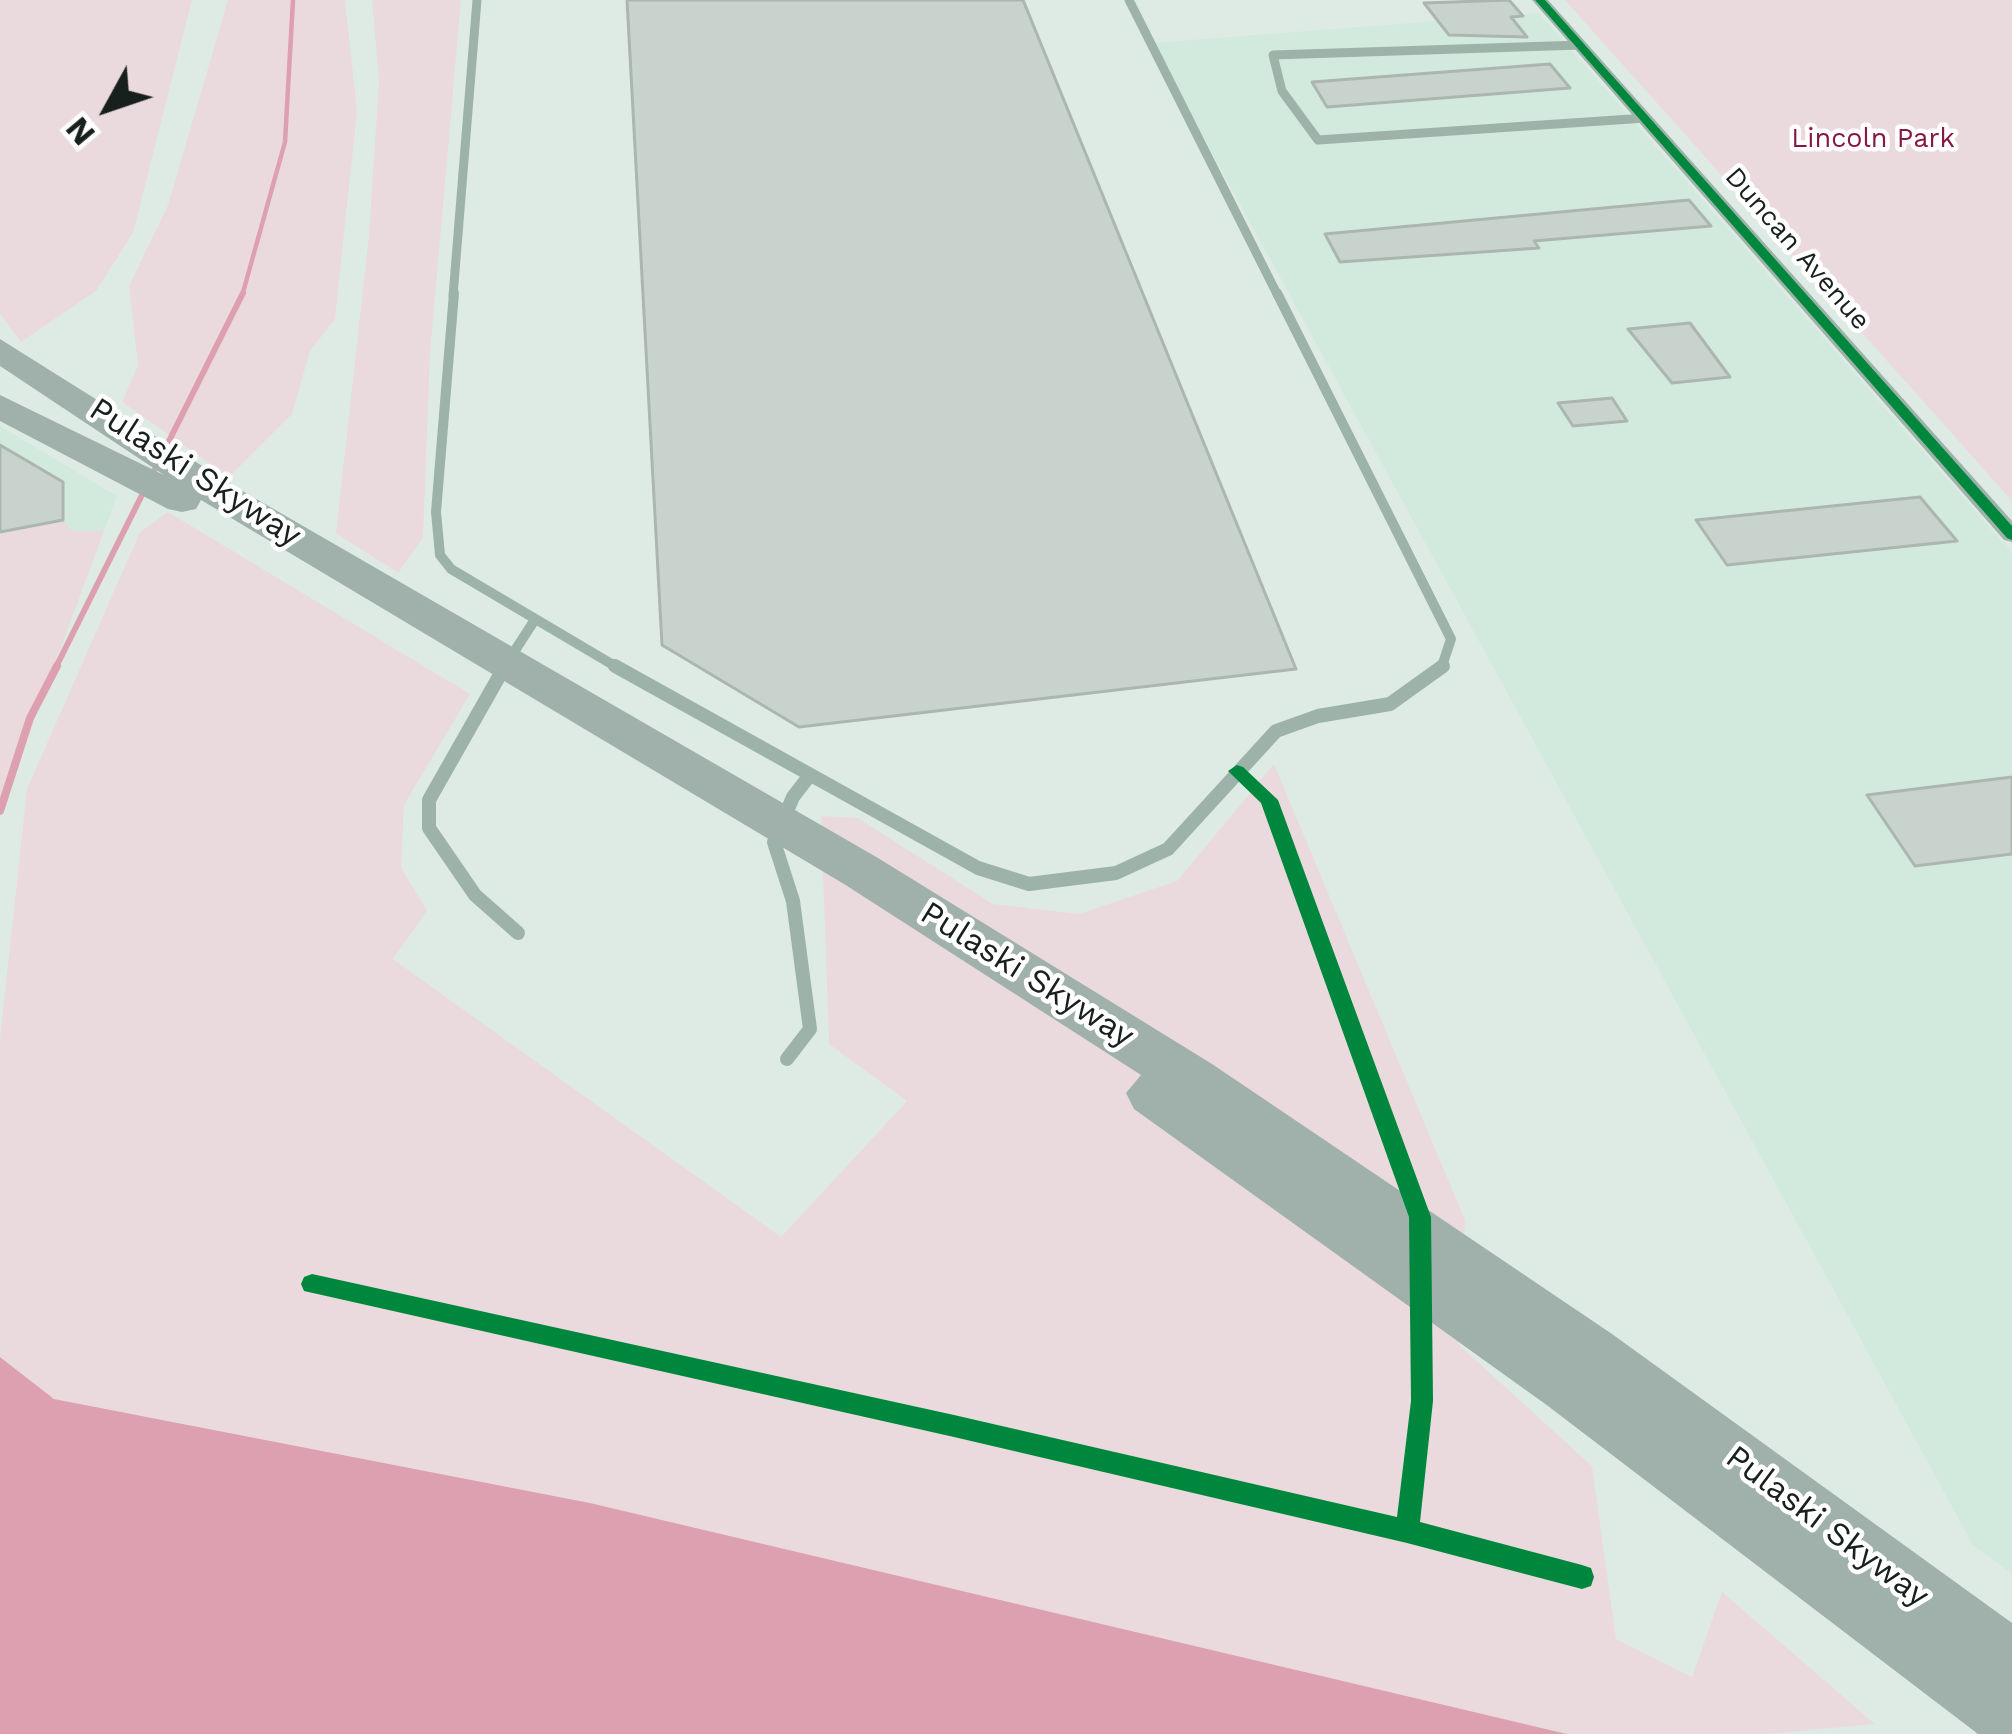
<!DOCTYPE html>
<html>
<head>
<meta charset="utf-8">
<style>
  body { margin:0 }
  #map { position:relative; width:2012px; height:1734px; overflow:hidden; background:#deebe5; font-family:"Work Sans",sans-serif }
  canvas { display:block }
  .north { position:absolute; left:48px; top:48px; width:120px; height:120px; -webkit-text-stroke:9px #fff; paint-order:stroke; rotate:230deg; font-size:33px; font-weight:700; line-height:48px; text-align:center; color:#17201c }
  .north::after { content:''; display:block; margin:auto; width:42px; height:54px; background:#17201c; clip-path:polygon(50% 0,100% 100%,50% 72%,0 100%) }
</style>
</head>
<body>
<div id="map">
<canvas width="2012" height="1734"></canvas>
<div class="north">N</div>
</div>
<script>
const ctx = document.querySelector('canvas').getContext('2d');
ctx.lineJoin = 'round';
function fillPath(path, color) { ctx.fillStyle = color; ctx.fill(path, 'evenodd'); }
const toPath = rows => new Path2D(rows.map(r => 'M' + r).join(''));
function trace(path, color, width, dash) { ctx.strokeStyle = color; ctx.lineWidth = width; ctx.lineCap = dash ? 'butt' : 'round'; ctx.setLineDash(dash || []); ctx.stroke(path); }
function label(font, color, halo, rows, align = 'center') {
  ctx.font = font + ' "Work Sans",sans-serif'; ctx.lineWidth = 9; ctx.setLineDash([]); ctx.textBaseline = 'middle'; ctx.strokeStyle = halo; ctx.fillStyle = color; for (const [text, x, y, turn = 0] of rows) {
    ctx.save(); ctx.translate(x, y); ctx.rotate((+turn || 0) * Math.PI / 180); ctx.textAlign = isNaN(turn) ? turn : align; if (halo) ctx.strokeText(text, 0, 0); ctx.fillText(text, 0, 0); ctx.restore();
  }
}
fillPath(toPath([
  [1539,13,2012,553,2012,1574,1973,1545,1152,43],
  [0,426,117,496,0,812]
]), '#d2eade');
fillPath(toPath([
  [0,0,192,0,133,233,96,291,21,342,0,314],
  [228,0,345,0,357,111,335,319,310,351,292,414,229,477,122,402,138,365,129,286,168,205],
  [372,0,461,0,430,354,423,538,398,573,336,533,369,235,379,81],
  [1565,0,2012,0,2012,501],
  [168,512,470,694,404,805,401,867,427,911,393,959,781,1237,907,1101,829,1044,821,816,858,818,993,904,1079,914,1177,881,1274,764,1465,1220,1458,1344,1592,1466,1616,1639,1692,1677,1722,1592,1875,1724,1767,1734,1567,1734,590,1503,54,1399,0,1357,0,1038,27,789,140,532],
  [63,520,72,531,104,531,0,812,0,532]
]), '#ebdadd');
fillPath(toPath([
  [0,1357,54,1399,590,1503,1567,1734,0,1734]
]), '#dda0b1');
trace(toPath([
  [242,296,285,142,293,0]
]), '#dda0b1', 4.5);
trace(toPath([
  [55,669,243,293]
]), '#dda0b1', 6);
trace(toPath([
  [0,811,30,718,57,666]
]), '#dda0b1', 8);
const building = toPath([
  [627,0,1023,0,1296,669,799,727,662,645,627,0],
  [1509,0,1523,16,1511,17,1527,37,1449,35,1424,3,1509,0],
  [1550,64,1570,88,1327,107,1312,82,1550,64],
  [1689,200,1711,226,1534,241,1539,248,1340,262,1325,234,1689,200],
  [1690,323,1730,377,1672,383,1628,329,1690,323],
  [1612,398,1627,421,1573,426,1558,403,1612,398],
  [0,445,63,482,63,520,0,532,0,445],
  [1920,497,1957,541,1727,565,1696,520,1920,497],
  [2012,777,2012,854,1915,866,1867,795,2012,777]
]);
fillPath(building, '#c9d3ce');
trace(building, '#abb6b1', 3);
trace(toPath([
  [1129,0,1278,296],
  [1581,45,1273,55,1282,91,1318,140,1646,118],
  [453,296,477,0]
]), '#9db3a9', 9);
trace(toPath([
  [454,293,436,512,440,555,451,569,620,669],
  [1277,293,1451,639,1441,669],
  [503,669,534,621]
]), '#9db3a9', 10);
trace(toPath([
  [505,666,429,800,429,828,475,895,518,933],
  [615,666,978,868,1029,884,1116,873,1168,849,1276,731,1318,716,1390,704,1443,666],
  [787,1059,810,1029,793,901,774,842,793,797,810,775]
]), '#9db3a9', 14);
fillPath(toPath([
  [1532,0,1548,0,2012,521,2012,542,2004,540,1532,0]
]), '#9db3a9');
fillPath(toPath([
  [0,339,239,489,878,858,1212,1064,1612,1334,2012,1623,2012,1734,1978,1734,1548,1406,1134,1109,1126,1093,1141,1075,844,884,201,500,196,509,182,512,168,509,0,421,0,395,164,475,0,366,0,339]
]), '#9fb1aa');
fillPath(toPath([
  [1535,0,1545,0,2012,526,2012,540,2007,538,1535,0],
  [1237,765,1243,767,1278,800,1431,1217,1433,1401,1420,1522,1582,1565,1591,1568,1594,1577,1591,1586,1582,1589,1407,1543,954,1437,304,1291,301,1284,304,1277,312,1274,954,1415,1397,1517,1411,1401,1409,1217,1261,803,1228,771,1237,765]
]), '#00873e');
label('27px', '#861845', '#fff', [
  ["Lincoln Park",1873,139]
]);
label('27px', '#17201c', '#fff', [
  ["Duncan Avenue",1797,249,49]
]);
label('33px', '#17201c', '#fff', [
  ["Pulaski Skyway",195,473,33],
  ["Pulaski Skyway",1027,975,32],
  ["Pulaski Skyway",1827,1527,37]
]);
</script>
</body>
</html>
